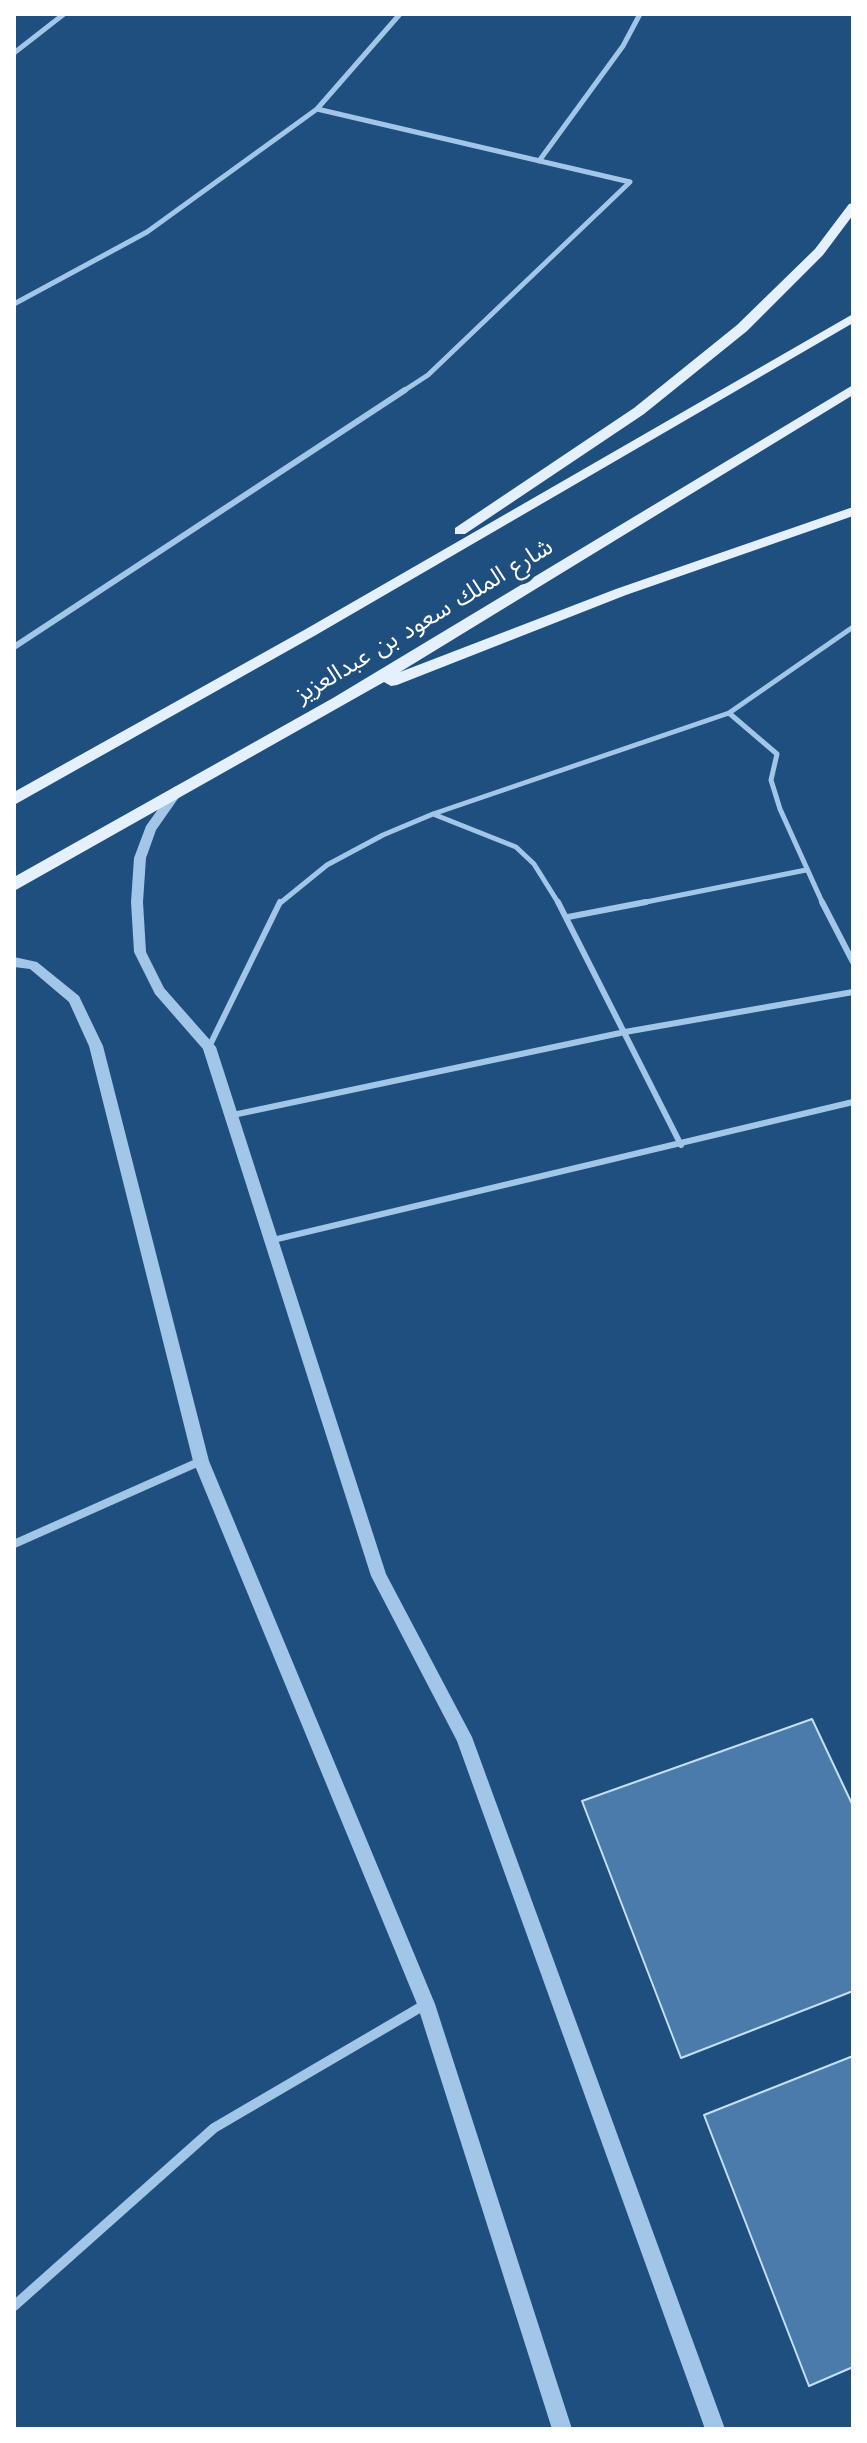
<!DOCTYPE html>
<html>
<head>
<meta charset="utf-8">
<style>
  body { margin:0 }
  #map { position:relative; width:867px; height:2443px; overflow:hidden; background:#1e4f7e; font-family:"Work Sans",sans-serif }
  canvas { display:block }
  .frame { position:absolute; inset:0; border:16px solid #fff; pointer-events:none }
</style>
</head>
<body>
<div id="map">
<canvas width="867" height="2443"></canvas>
<div class="frame"></div>
</div>
<script>
const g = document.querySelector('canvas').getContext('2d');
g.lineJoin = 'round';
function fill(path, color) { g.fillStyle = color; g.fill(path, 'evenodd'); }
const toPath = rows => new Path2D(rows.map(r => 'M' + r).join(''));
function trace(path, color, width, dash) { g.strokeStyle = color; g.lineWidth = width; g.lineCap = dash ? 'butt' : 'round'; g.setLineDash(dash || []); g.stroke(path); }
function drawText(font, color, halo, rows, align = 'center') {
  g.font = font + ' "Work Sans","Noto Sans Arabic",sans-serif'; g.lineWidth = 8; g.setLineDash([]); g.textBaseline = 'middle'; g.strokeStyle = halo; g.fillStyle = color; for (const [text, x, y, turn = 0] of rows) {
    g.save(); g.translate(x, y); g.rotate((+turn || 0) * Math.PI / 180); g.textAlign = isNaN(turn) ? turn : align; if (halo) g.strokeText(text, 0, 0); g.fillText(text, 0, 0); g.restore();
  }
}
const building = toPath([
  [812,1719,853,1806,853,1991,681,2058,582,1801,812,1719],
  [853,2056,853,2367,809,2386,704,2115,853,2056]
]);
const serviceFar1 = toPath([
  [729,713,777,754,771,780,780,809,823,904],
  [433,814,516,847,534,864,559,904],
  [279,904,327,865,383,835,433,814,729,713,853,627],
  [636,904,806,870]
]);
const service = toPath([
  [558,902,681,1145],
  [822,902,853,962],
  [568,917,646,902],
  [209,1047,280,902],
  [233,1115,625,1032,853,992],
  [273,1240,853,1102]
]);
const minorFar3 = toPath([
  [14,53,64,14],
  [317,109,630,182],
  [539,161,623,46,640,14],
  [14,304,147,232,317,109,400,14],
  [402,392,428,375,630,182]
]);
const minorFar2 = toPath([
  [14,647,405,390]
]);
const minorFar1 = toPath([
  [14,1544,201,1461]
]);
const minor = toPath([
  [14,2306,214,2128,426,2004]
]);
const tertiary = toPath([
  [178,786,184,790,156,830,146,858,143,902,146,952,164,988,216,1047,386,1574,472,1737,725,2429,705,2429,457,1741,371,1576,203,1049,155,994,134,952,131,902,134,858,146,826,174,787,178,786],
  [14,957,37,962,79,996,103,1046,209,1461,435,2004,572,2429,552,2429,417,2004,193,1461,89,1046,69,1002,30,969,14,967,14,957]
]);
const primary = toPath([
  [853,203,853,215,823,255,747,331,644,414,465,534,455,534,455,528,634,408,737,325,815,249,849,204,853,203],
  [853,314,853,323,316,635,14,805,14,792,306,629,853,314],
  [853,385,853,395,400,672,616,589,853,507,853,516,626,595,397,685,391,686,384,682,14,891,14,877,333,698,853,385]
]);
const farStreetnames = [
  ["شارع الملك سعود بن عبدالعزيز",424,621,-31]
];
fill(building, '#4b7baa');
trace(building, '#c5dff6', 2);
trace(serviceFar1, '#a2c6e8', 5);
trace(service, '#a2c6e8', 6);
trace(minorFar3, '#a2c6e8', 5);
trace(minorFar2, '#a2c6e8', 6);
trace(minorFar1, '#a2c6e8', 8);
trace(minor, '#a2c6e8', 10);
fill(tertiary, '#a2c6e8');
fill(primary, '#e4f0fe');
drawText('24px', '#fff', '#1e4f7e', farStreetnames);
</script>
</body>
</html>
